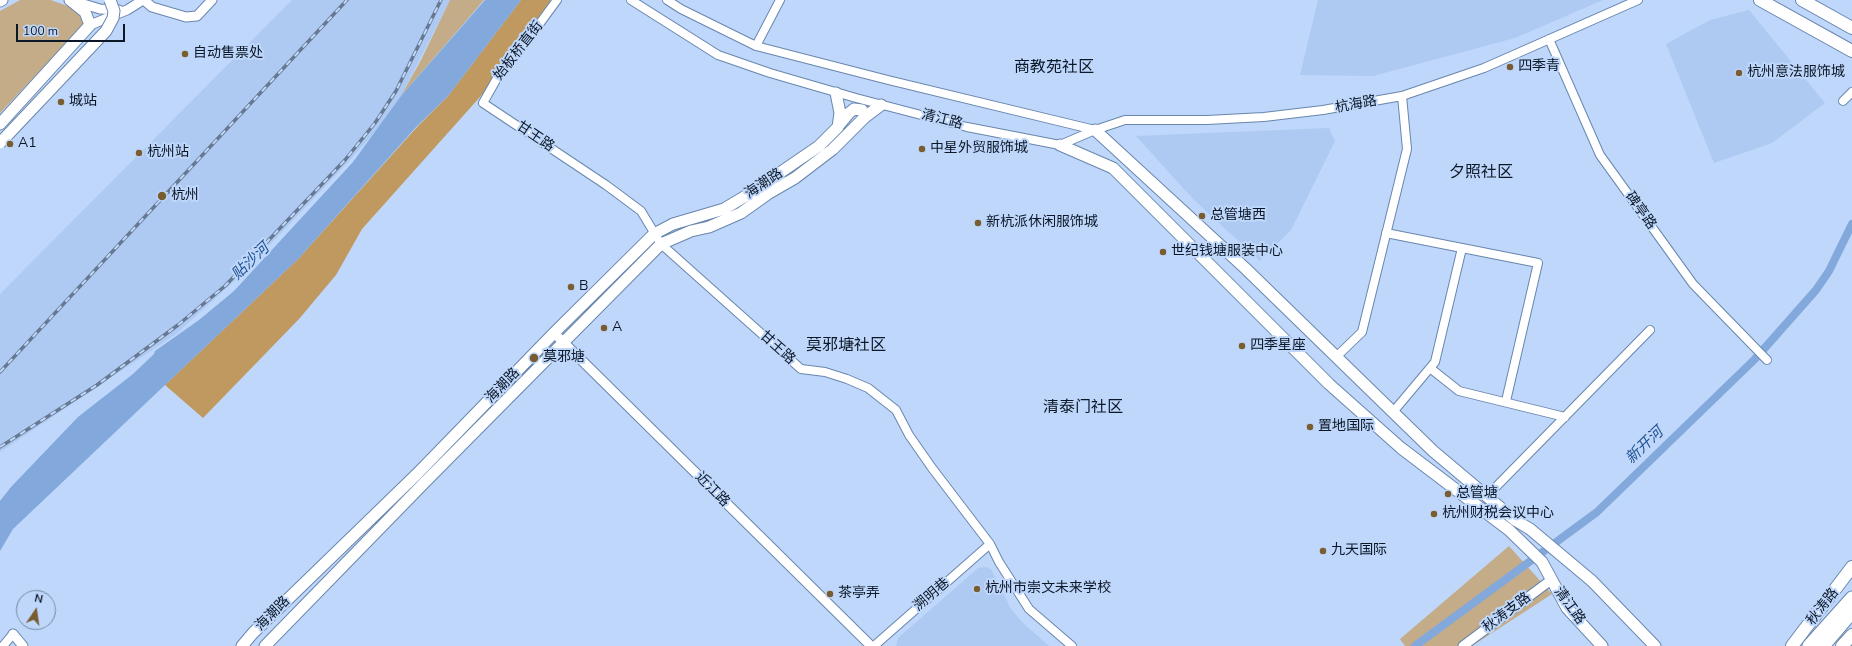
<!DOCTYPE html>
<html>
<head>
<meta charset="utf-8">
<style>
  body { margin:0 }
  #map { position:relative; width:1852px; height:646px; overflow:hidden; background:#bed7fa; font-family:"Nunito Sans",sans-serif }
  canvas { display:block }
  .north { position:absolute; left:16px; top:590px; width:40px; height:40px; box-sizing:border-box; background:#bed7fa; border:1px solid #778aa6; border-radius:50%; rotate:13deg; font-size:11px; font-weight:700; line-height:16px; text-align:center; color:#0c1727 }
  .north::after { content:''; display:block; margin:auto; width:14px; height:18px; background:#795c30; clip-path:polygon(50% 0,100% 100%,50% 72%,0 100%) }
  .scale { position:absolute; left:16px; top:24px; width:109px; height:18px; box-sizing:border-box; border:2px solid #0c1727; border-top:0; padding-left:5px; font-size:12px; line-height:14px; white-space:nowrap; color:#0c1727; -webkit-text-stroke:3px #bed7fa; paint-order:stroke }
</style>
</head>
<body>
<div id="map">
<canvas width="1852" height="646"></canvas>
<div class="north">N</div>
<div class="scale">100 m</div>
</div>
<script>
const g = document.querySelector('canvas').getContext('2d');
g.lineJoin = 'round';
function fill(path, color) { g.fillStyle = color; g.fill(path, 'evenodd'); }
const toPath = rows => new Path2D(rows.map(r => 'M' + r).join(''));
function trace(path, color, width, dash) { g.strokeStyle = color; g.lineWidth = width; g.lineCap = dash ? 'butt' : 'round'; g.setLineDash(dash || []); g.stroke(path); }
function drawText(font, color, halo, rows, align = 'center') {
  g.font = font + ' "Nunito Sans","Noto Sans SC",sans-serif'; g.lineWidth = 4; g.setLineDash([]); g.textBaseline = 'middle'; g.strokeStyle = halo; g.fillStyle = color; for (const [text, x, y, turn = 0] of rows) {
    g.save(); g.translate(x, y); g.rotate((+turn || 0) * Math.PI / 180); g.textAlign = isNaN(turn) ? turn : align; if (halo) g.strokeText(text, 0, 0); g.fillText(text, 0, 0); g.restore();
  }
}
const built = toPath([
  [292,0,450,0,401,96,383,123,351,159,242,274,176,334,0,452,0,294],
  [1318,0,1603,0,1515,38,1373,76,1300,75],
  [1749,10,1825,103,1772,143,1714,163,1666,44,1710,20],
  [1329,128,1335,141,1291,230,1260,261,1193,199,1136,136],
  [985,567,991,569,1011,609,1023,623,1049,646,896,646,898,638,978,568]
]);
const green = toPath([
  [20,0,51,0,78,10,83,14,84,24,0,113,0,11],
  [450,0,484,0,401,96,421,60],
  [1509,546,1552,594,1472,646,1405,646,1400,639]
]);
const forest = toPath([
  [521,0,551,0,488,88,362,229,336,275,299,319,203,418,165,385,298,259,418,126,448,96]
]);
const water = toPath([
  [485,0,521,0,448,96,417,126,298,259,13,529,0,551,0,501,11,487,78,417,133,374,154,354,155,351,199,320,234,291,353,162,401,96]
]);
const canal = toPath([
  [1415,646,1597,512,1755,359,1816,290,1829,271,1852,224]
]);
const minor = toPath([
  [557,0,521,49,500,73,483,103,606,185,641,211,661,244,801,369,825,372,847,379,868,388,896,410,909,435,932,468,990,544,999,562,1029,609,1072,646],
  [631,0,718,55,770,73,856,98,967,127,1060,145,1095,130,1125,120,1207,120,1264,117,1323,110,1402,96,1484,68,1638,0],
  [667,0,681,9,756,46,888,80,1095,130],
  [1549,39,1600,155,1693,284,1767,360],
  [756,46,780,0],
  [1843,101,1852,92],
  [1386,233,1538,263,1506,401],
  [1336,357,1362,332,1407,149,1402,96],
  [1430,368,1459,391,1565,417],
  [1393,412,1435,362,1462,248],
  [1487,496,1650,330],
  [3,646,13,634],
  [874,646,990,544]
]);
const tertiary = toPath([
  [144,0,152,7,186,17,197,16,212,0],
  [73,1,100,9,119,10],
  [90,25,127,10,143,0],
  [554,333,871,646],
  [13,634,23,646],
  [1463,646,1551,580]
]);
const secondary = toPath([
  [0,1,2,0],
  [0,124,90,25,85,12,70,0],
  [839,125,849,113,854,109,862,110,865,117],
  [1095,130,1246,269,1433,451,1515,520,1530,529,1592,581,1655,646],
  [1060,145,1113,168,1329,384,1401,448,1509,530,1542,562,1567,608,1602,646],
  [242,646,253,633,417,474,554,333,654,234,673,224,724,209,749,194,819,146,838,127,840,113,836,93],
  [265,646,425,482,661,244,691,231,709,227,741,213,769,193,795,178,833,149,865,117,881,105]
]);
const primary = toPath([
  [1760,0,1852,51],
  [1802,0,1852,28],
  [1792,646,1852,567],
  [1842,646,1852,635]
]);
const trunk = toPath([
  [1809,646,1852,598],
  [1823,646,1852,612]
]);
const rail = toPath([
  [0,372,347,0],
  [0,447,97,385,178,325,225,286,345,160,375,123,396,91,441,0]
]);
const secondaryBridge = toPath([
  [0,143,106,31,113,18,114,11,110,0]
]);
const markers = [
  [185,54,4,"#795c30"],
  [1510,67,4,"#795c30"],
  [1739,73,4,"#795c30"],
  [61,102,4,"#795c30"],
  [10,144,4,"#795c30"],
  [922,149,4,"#795c30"],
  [139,153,4,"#795c30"],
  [162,196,5,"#795c30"],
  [1202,216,4,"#795c30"],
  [978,223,4,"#795c30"],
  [1163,252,4,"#795c30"],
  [571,287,4,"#795c30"],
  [604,328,4,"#795c30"],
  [1242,346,4,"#795c30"],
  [534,358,5,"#795c30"],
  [1310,427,4,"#795c30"],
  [1448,494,4,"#795c30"],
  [1434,514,4,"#795c30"],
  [1323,551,4,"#795c30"],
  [977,589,4,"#795c30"],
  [830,594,4,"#795c30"]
];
const streetNames = [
  ["始板桥直街",519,51,-52],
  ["杭海路",1356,105,-10],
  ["清江路",942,120,14],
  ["甘王路",535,137,34],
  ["海潮路",764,184,-34],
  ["碑亭路",1640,211,54],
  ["甘王路",777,348,42],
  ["海潮路",503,386,-46],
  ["近江路",712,490,45],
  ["溯明巷",932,595,-41],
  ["清江路",1569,606,54],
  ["秋涛路",1823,607,-52],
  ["秋涛支路",1507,613,-37],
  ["海潮路",273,614,-45]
];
const poiNames = [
  ["自动售票处",193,54],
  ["四季青",1518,67],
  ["杭州意法服饰城",1747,73],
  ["城站",69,102],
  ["A1",18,144],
  ["中星外贸服饰城",930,149],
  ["杭州站",147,153],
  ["杭州",171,196],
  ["总管塘西",1210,216],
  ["新杭派休闲服饰城",986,223],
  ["世纪钱塘服装中心",1171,252],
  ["B",579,287],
  ["A",612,328],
  ["四季星座",1250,346],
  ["莫邪塘",543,358],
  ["置地国际",1318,427],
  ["总管塘",1456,494],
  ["杭州财税会议中心",1442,514],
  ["九天国际",1331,551],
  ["杭州市崇文未来学校",985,589],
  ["茶亭弄",838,594]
];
const waterNames = [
  ["贴沙河",251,262,-44],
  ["新开河",1645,446,-44]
];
const quarterNames = [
  ["商教苑社区",1054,68],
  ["夕照社区",1481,173],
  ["莫邪塘社区",846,346],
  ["清泰门社区",1083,408]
];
fill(built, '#aecaf2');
fill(green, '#c4ac89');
fill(forest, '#bf9960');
fill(water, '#82a8dc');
trace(canal, '#82a8dc', 8);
trace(minor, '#6986ae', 10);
trace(tertiary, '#6986ae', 11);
trace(secondary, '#6986ae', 13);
trace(primary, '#6986ae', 14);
trace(trunk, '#6986ae', 15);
trace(minor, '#fff', 8);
trace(tertiary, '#fff', 9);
trace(secondary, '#fff', 11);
trace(primary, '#fff', 12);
trace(trunk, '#fff', 13);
trace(rail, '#667892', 3.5);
trace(rail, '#bed7fa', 2, [6]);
trace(secondaryBridge, '#6986ae', 13, []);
trace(secondaryBridge, '#fff', 11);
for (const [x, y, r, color] of markers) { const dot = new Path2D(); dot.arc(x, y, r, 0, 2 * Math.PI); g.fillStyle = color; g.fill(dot); trace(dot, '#bed7fa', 1.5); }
drawText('14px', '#0c1727', '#bed7fa', streetNames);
drawText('14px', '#0c1727', '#bed7fa', poiNames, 'left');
drawText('italic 15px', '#215291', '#bed7fa', waterNames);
drawText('16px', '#0c1727', '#bed7fa', quarterNames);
</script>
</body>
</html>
